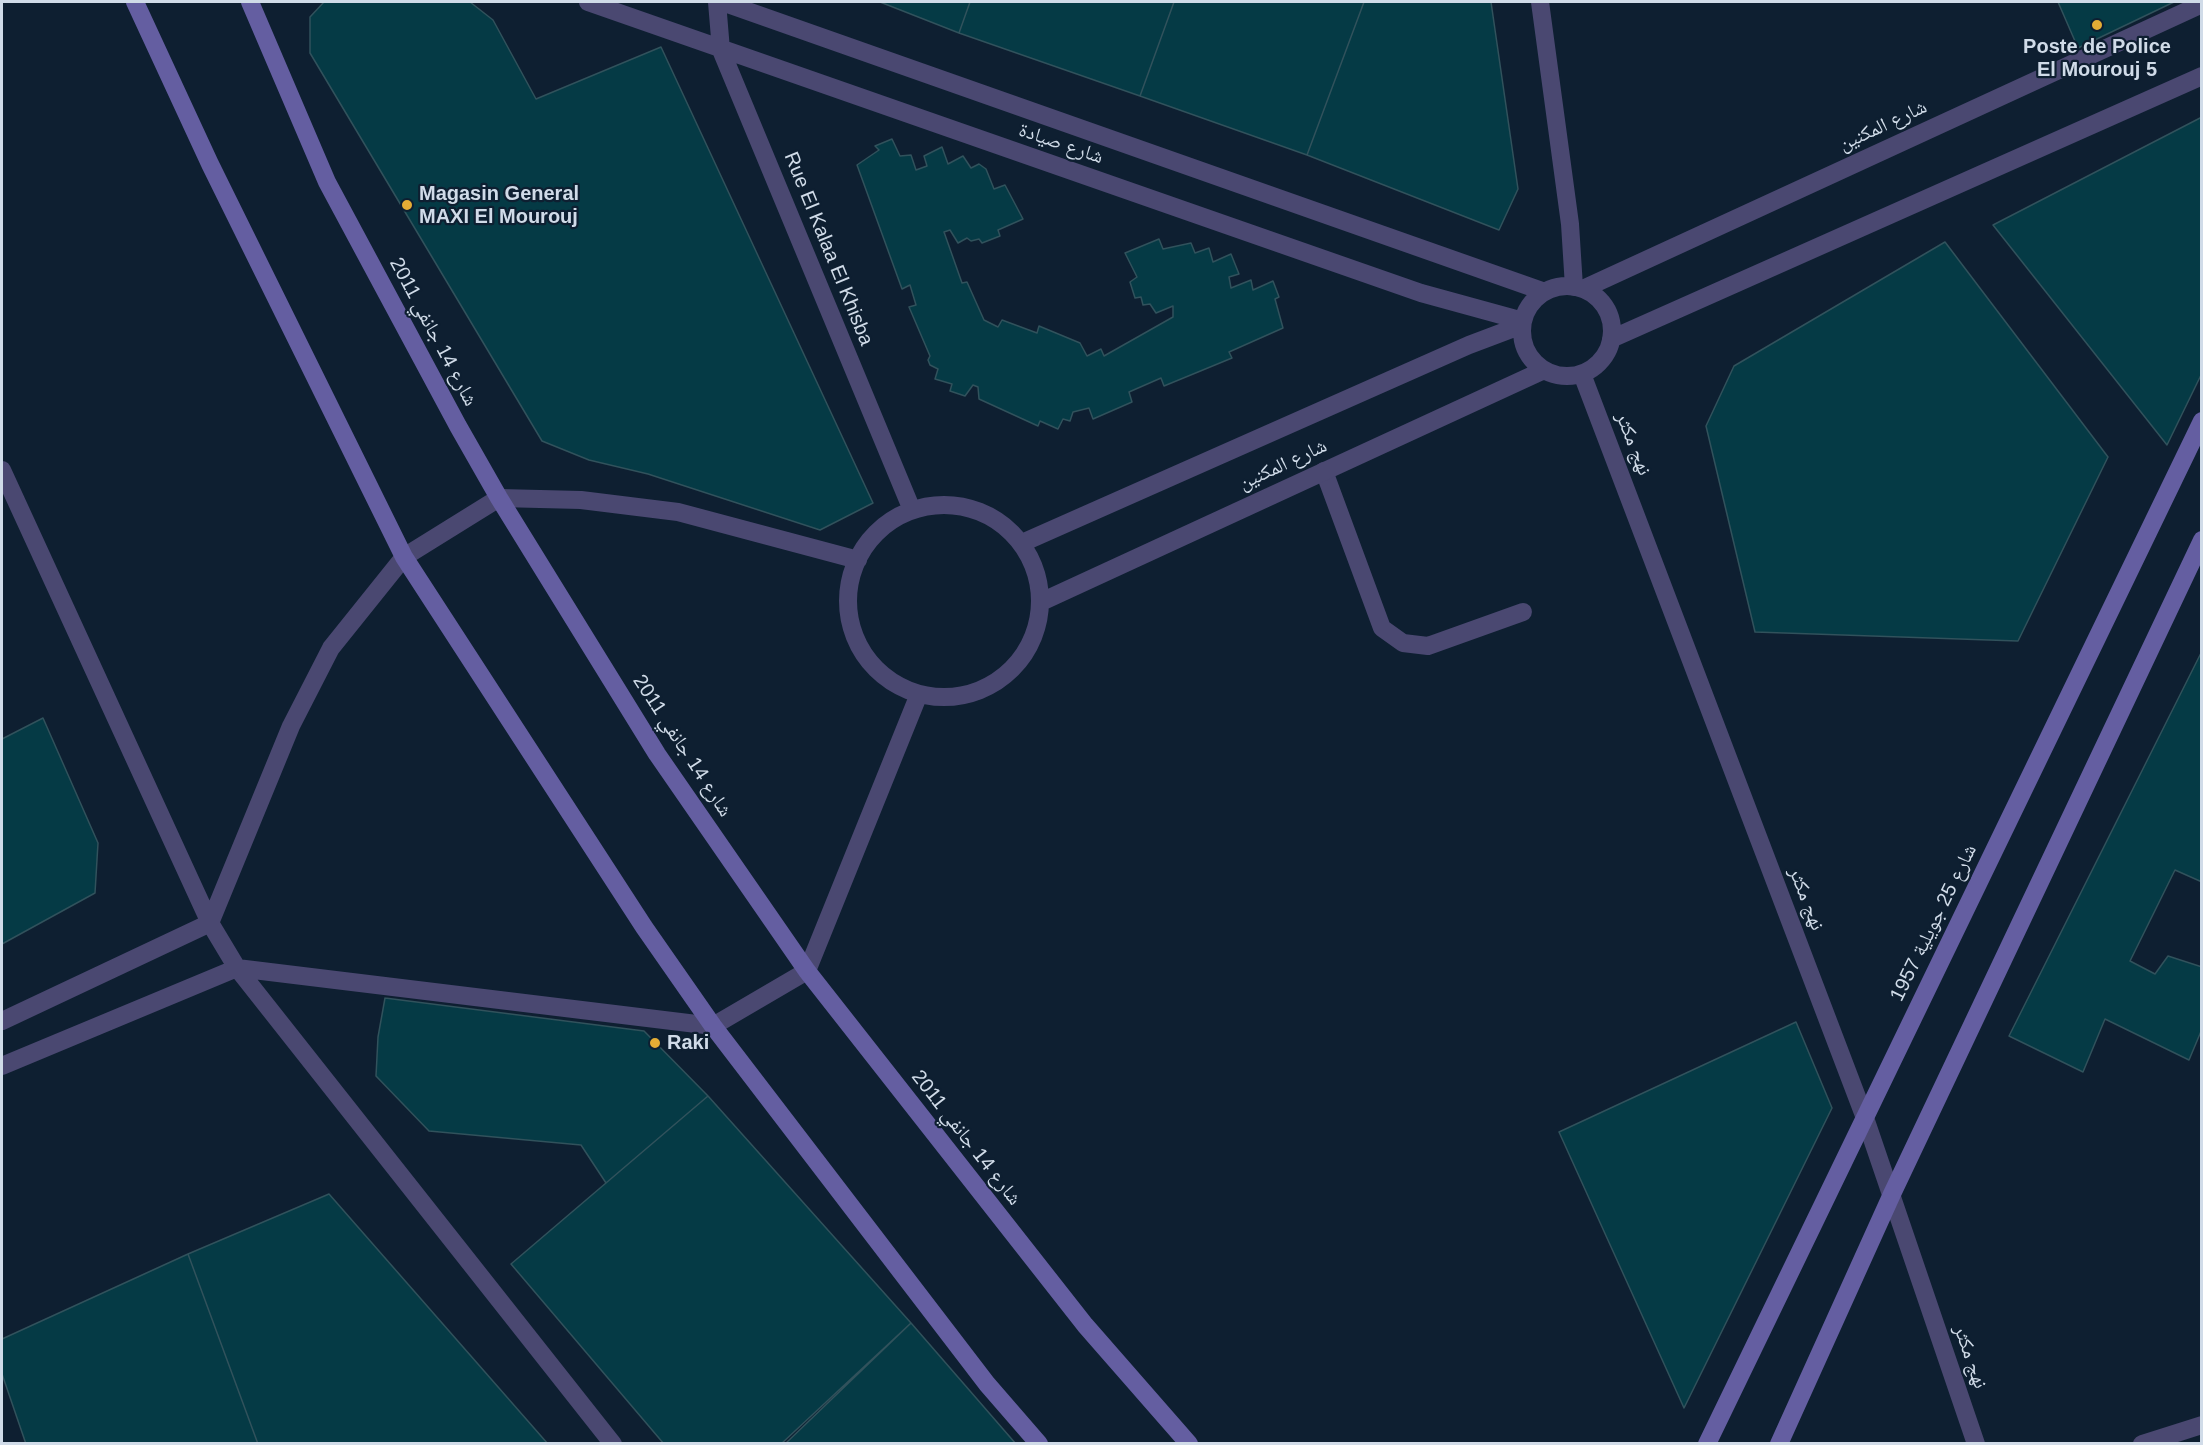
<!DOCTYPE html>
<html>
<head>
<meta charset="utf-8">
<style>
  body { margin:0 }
  #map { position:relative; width:2203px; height:1445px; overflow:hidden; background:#0e1f31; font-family:Helvetica,sans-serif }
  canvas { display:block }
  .frame { position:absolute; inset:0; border:3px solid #d0dbe8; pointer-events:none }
</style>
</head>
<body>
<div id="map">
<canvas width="2203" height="1445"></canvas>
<div class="frame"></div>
</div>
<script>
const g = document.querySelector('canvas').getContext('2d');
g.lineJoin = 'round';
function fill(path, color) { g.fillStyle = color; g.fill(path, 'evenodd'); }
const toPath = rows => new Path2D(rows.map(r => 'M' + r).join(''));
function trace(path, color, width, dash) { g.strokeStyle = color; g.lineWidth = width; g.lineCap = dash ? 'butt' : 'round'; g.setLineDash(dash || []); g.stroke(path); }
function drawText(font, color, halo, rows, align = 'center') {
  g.font = font + ' Helvetica,"Noto Naskh Arabic",sans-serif'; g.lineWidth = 4.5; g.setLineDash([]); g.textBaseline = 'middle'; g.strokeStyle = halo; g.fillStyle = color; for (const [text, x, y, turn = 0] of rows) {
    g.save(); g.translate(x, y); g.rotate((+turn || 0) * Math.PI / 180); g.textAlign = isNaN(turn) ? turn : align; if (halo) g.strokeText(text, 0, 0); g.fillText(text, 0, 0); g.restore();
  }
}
const building = toPath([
  [324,2,470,2,493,20,536,99,661,47,873,503,820,530,648,474,589,460,542,441,310,53,310,17,324,2],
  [880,2,970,2,959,33,880,2],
  [970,2,1174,2,1140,96,959,33,970,2],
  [1174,2,1364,2,1307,155,1140,96,1174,2],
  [1364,2,1491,2,1518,189,1499,230,1307,155,1364,2],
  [2058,2,2174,2,2078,48,2058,2],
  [2202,117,2202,373,2167,445,1993,225,2202,117],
  [892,139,900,156,911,155,916,170,927,166,924,156,942,147,948,164,963,156,971,168,979,164,986,169,994,189,1005,185,1023,219,998,230,1000,236,982,243,979,239,971,241,967,238,958,243,950,230,944,232,962,283,967,282,984,320,998,327,1002,320,1037,333,1039,326,1080,343,1087,356,1101,349,1104,356,1173,317,1173,306,1156,313,1150,304,1143,305,1141,297,1135,298,1130,282,1137,277,1125,253,1159,239,1163,249,1191,243,1195,253,1209,248,1213,262,1231,254,1239,274,1229,277,1231,288,1251,280,1253,290,1273,281,1279,297,1275,299,1283,328,1229,352,1232,358,1164,386,1161,378,1129,392,1132,402,1093,419,1089,408,1073,412,1070,421,1063,419,1058,429,1040,421,1038,426,979,399,978,387,973,385,965,396,950,391,952,384,935,379,938,369,930,365,928,360,930,356,909,307,916,305,910,285,902,289,857,165,879,150,875,146,892,139],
  [1945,242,2108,457,2018,641,1755,632,1706,426,1734,366,1945,242],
  [2202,651,2202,882,2175,870,2130,961,2155,974,2168,956,2202,967,2202,1029,2189,1060,2105,1019,2083,1072,2009,1036,2202,651],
  [43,718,98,843,95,893,2,944,2,739,43,718],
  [385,998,644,1031,708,1096,606,1183,581,1145,429,1131,376,1076,378,1037,385,998],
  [1796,1022,1832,1108,1684,1408,1559,1132,1796,1022],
  [708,1096,911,1323,781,1444,664,1444,511,1264,708,1096],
  [329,1194,548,1444,258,1444,188,1254,329,1194],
  [188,1254,258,1444,26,1444,2,1374,2,1339,188,1254],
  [911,1323,1016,1444,785,1444,911,1323]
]);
const lane = toPath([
  [1324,471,1382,628,1403,643,1428,646,1523,612]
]);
const street = toPath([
  [588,2,1421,293,1523,321],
  [717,2,721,50,912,510],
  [722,2,1545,292],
  [1540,2,1570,224,1574,287],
  '1522 331a45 45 0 1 1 90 0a45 45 0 1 1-90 0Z',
  [1583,289,2202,4],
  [1611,339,2202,76],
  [1582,374,1865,1118,1976,1444],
  [2,470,210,923,237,968,613,1444],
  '848 601a96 96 0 1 1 192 0a96 96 0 1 1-192 0Z',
  [1022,543,1469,345,1522,325],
  [1041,602,1544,370],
  [2,1021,210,923,291,726,331,648,404,557,499,498,581,500,678,512,858,560],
  [2,1066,237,968,713,1026,807,971,919,694],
  [2142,1444,2202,1425]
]);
const secondary = toPath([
  [135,2,210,164,404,557,644,927,713,1026,987,1384,1039,1444],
  [250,2,327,182,458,426,499,498,657,754,807,971,1085,1325,1189,1444],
  [1707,1444,2202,421],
  [1779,1444,1892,1194,2202,540]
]);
const markers = [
  [2097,25,6,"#e5ad35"],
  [407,205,6,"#e5ad35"],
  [655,1043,6,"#e5ad35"]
];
const poiNames = [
  ["Poste de Police",2097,47,"center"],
  ["El Mourouj 5",2097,70,"center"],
  ["Magasin General",419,194],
  ["MAXI El Mourouj",419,217],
  ["Raki",667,1043]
];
const streetNames = [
  ["شارع المكنين",1883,126,-25],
  ["شارع صيادة",1061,144,19],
  ["Rue El Kalaa El Khisba",828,249,68],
  ["شارع 14 جانفي 2011",433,332,62],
  ["نهج مكثر",1633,444,69],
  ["شارع المكنين",1283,465,-25],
  ["شارع 14 جانفي 2011",682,746,57],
  ["نهج مكثر",1806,899,69],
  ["شارع 25 جويلية 1957",1934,923,-64],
  ["شارع 14 جانفي 2011",966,1138,52],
  ["نهج مكثر",1970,1357,71]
];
fill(building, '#053a45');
trace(building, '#31525c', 1.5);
trace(lane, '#4a4871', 18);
trace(street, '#4a4871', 18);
trace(secondary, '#645ea1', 18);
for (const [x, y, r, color] of markers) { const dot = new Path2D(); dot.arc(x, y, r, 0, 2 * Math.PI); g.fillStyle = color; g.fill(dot); trace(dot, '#0e1f31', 2); }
drawText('bold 20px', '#d0dbe8', '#0e1f31', poiNames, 'left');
drawText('20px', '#d0dbe8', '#0e1f31', streetNames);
</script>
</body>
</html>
